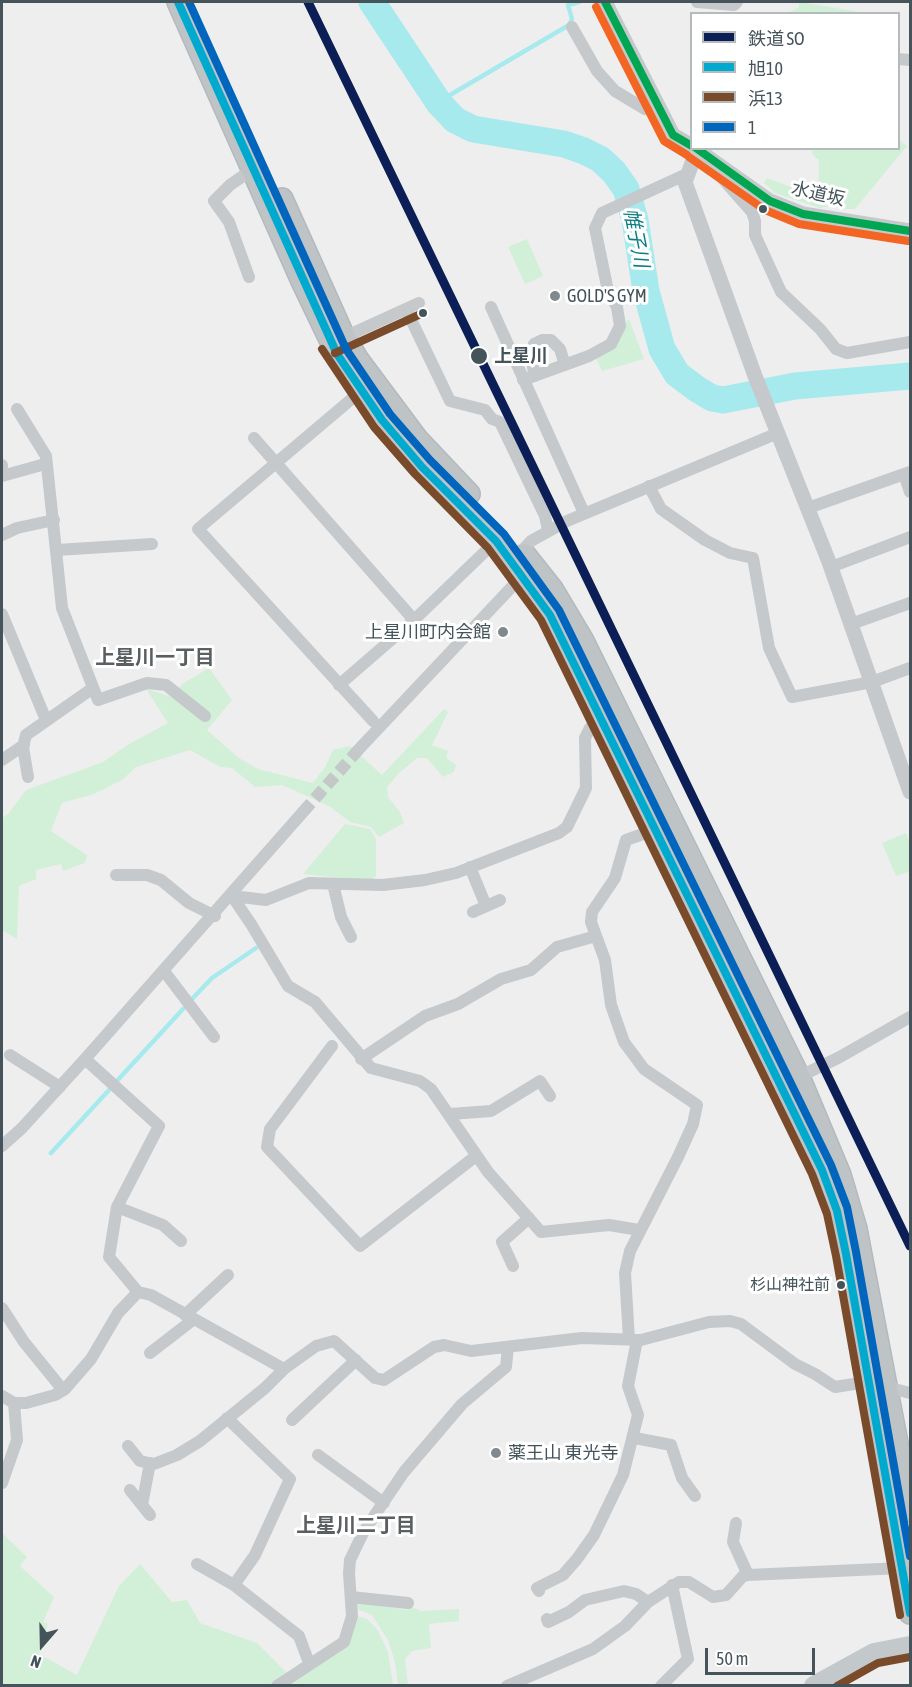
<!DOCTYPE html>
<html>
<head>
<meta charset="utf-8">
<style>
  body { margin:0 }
  #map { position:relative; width:912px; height:1687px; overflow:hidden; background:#efeeee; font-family:"Asap Condensed","Noto Sans JP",sans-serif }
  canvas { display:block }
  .frame { position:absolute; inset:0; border:3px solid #45545b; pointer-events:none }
  .legend { position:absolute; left:690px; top:12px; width:210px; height:138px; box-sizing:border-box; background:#fff; border:2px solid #b5bbbd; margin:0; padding:8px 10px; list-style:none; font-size:18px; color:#45545b }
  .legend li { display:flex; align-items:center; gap:12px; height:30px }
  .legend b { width:30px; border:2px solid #b5bbbd }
  .north { position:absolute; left:12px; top:1615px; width:60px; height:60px; -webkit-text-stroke:4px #fff; paint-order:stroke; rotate:200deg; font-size:16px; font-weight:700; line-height:24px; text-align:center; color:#45545b }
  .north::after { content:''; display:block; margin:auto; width:21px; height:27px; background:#45545b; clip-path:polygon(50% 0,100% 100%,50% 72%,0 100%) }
  .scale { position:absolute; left:705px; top:1648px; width:110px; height:27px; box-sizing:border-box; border:3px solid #45545b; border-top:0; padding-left:8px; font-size:18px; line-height:21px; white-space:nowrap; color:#45545b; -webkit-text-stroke:4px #fff; paint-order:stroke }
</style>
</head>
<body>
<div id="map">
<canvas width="912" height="1687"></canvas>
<div class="frame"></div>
<ul class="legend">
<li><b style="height:8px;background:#0c1e56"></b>鉄道 SO</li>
<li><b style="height:8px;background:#00a9ce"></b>旭10</li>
<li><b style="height:8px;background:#7a4b2a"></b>浜13</li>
<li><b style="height:8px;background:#0065bd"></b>1</li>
</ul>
<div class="north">N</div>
<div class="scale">50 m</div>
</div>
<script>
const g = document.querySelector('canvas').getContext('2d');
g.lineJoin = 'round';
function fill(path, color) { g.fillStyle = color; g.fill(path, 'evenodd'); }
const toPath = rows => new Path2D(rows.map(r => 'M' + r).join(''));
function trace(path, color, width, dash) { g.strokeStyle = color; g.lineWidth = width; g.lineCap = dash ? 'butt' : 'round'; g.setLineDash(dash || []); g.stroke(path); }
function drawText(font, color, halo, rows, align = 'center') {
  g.font = font + ' "Asap Condensed","Noto Sans JP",sans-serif'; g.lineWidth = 6; g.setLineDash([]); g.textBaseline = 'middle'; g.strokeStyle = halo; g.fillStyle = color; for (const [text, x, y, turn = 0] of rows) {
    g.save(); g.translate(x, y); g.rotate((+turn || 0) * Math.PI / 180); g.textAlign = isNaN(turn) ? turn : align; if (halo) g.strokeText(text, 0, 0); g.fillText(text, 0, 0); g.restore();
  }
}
const green = toPath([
  [799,2,866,13,788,13,799,7],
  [899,140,907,146,855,209,845,209,843,203,820,208,775,193,764,183,767,178,791,187,818,190,819,160,813,155,811,149,898,148],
  [527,239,543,276,525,284,508,247],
  [629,319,644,359,602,371,596,358],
  [209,668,232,700,207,730,239,758,258,769,313,783,325,767,333,750,350,746,382,775,444,709,448,712,432,745,448,751,446,758,456,765,454,772,443,777,427,758,417,758,399,773,387,787,388,797,400,812,404,823,379,837,371,827,350,822,329,806,282,785,255,787,232,768,220,767,190,750,136,767,122,780,94,794,62,803,51,831,87,855,85,863,63,871,61,864,36,870,36,879,19,886,17,939,2,930,2,818,8,814,26,790,103,762,129,744,168,723,146,689,173,697,182,684],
  [345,824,370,829,376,839,376,876,371,881,303,874],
  [906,833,910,844,910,871,896,876,882,843],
  [2,1533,27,1557,20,1566,54,1597,43,1622,48,1624,39,1654,77,1675,119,1586,140,1564,172,1602,187,1600,200,1623,257,1643,289,1675,272,1686,2,1685],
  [354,1601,407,1610,410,1606,421,1611,459,1609,459,1621,429,1624,431,1648,412,1651,405,1659,408,1685,398,1685,395,1662,388,1640,372,1615,355,1608],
  [356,1616,367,1619,377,1629,388,1652,393,1685,286,1686,344,1648]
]);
const stream = toPath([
  [438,102,569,25,572,19,568,5,579,2],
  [192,999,212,978,256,948],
  [115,1083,183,1009],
  [51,1153,110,1089]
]);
const river = toPath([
  [372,2,439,103,455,120,473,129,564,144,584,151,600,159,614,172,626,189,635,220,646,291,662,349,677,374,697,389,712,398,723,400,795,386,910,376]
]);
const minorTunnel = toPath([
  [303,812,360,748]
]);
const minor = toPath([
  [697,2,734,5,737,2],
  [572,27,597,71,615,91,645,109,657,104],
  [898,59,910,60],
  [707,161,752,212,755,221,755,235,781,292,820,329,836,349,847,353,910,342],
  [249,277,229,222,214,201,230,185,253,169],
  [491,307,584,513],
  [406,309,450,401,485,410,492,419,500,422,545,516,548,530],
  [340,339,419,303],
  [535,376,530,354,534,344,542,340,551,340,560,349,565,365],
  [523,380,589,356,611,344,620,326,617,307,608,291,595,228,602,213,689,173],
  [361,391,198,529,373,721],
  [17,409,46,456,62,608,98,700,147,683,166,685,205,716],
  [254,438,414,620],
  [2,465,2,466],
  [904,474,910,492],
  [2,476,45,464],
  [649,486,661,509,705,540,730,553,753,558,769,648,792,697,872,682,910,668],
  [808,508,910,472],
  [2,535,17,528,54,520],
  [57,550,152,544],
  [517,556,531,541,567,521,778,433],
  [831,567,910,537],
  [2,614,46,720],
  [851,624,910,603],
  [339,685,414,620,496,541],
  [360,748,523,575],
  [2,760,24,745],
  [28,777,23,747,26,735,93,688],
  [470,867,486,906],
  [116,875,147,875,161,880,189,903,215,916],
  [333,884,341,917,351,937],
  [232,896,251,924,288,986,315,1002,371,1068,420,1081,431,1089,488,1172,541,1232,609,1225,639,1230],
  [232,896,266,900,309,883,383,885,425,880,456,873,559,833,567,827,586,788,585,738,590,728,606,719],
  [473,912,500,900],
  [164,971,214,1037],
  [332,1046,270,1129,267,1147,360,1246,476,1156],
  [10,1055,60,1087],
  [85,1059,159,1126,117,1207,109,1257,138,1292,151,1295,284,1369,316,1346,334,1341,375,1378,384,1380,434,1347,444,1345,471,1351,582,1338,641,1340,709,1322,730,1321,741,1324,795,1364,815,1374,835,1387,867,1382,910,1393],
  [361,1059,425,1016,458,1004,501,979,531,970,557,947,596,936],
  [794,1079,838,1058,910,1017],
  [450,1114,491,1111,540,1081,550,1096],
  [2,1146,22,1128,85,1059,303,812],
  [117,1207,163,1225,181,1241],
  [513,1266,502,1242,529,1218],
  [2,1308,24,1342,63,1390],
  [185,1315,228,1275],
  [629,1339,625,1273,630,1251,678,1157,693,1124,697,1105,644,1069,624,1042,611,1005,605,960,591,922,592,912,615,878,626,840,657,829],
  [150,1353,194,1319],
  [2,1396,14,1403,26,1403,55,1395,65,1389,91,1359,118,1313,138,1292],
  [292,1420,356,1360],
  [635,1438,671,1445,682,1478,695,1496],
  [128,1446,140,1461,154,1464,177,1455,200,1441,265,1388,284,1369],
  [318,1455,384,1503],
  [2,1483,17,1440,14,1403],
  [130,1490,150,1515],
  [142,1505,150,1463],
  [736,1523,733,1542,748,1575],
  [197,1564,234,1585,255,1555,290,1479,227,1418],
  [234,1585,299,1636,309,1663],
  [539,1591,537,1588,563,1575,577,1559,594,1535,623,1475,638,1415,628,1386,637,1340],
  [351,1597,408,1603],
  [547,1619,548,1622,569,1612,585,1600,624,1591,636,1594,648,1602],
  [277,1686,344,1642,352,1616,349,1573,350,1560,364,1531,404,1472,462,1404,506,1367,508,1347],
  [507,1686,593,1649,625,1626,648,1602,679,1582,689,1582,713,1597,726,1595,743,1576,748,1575,902,1568],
  [661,1686,688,1659,672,1585]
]);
const tertiary = toPath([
  [605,2,673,135,692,146],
  [695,148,770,201,803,214,910,231],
  [697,150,685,182,755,376,829,562,910,792]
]);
const primary = toPath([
  [814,1686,874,1653,910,1646]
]);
const trunk = toPath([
  [178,2,301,279,337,354,382,420,422,467,496,541,550,615,657,829,822,1170,837,1211,846,1254,910,1613],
  [282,199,344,337,358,360,417,439,469,494],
  [525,555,552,589,583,641,799,1077,840,1175,856,1229,910,1511]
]);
const bus1 = toPath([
  [178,2,337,354,382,420,422,467,496,541,550,615,822,1170,837,1211,846,1254,910,1613]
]);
const bus2 = toPath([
  [322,349,374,427,415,474,488,548,541,620,812,1174,827,1214,836,1256,900,1615],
  [335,353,423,313],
  [837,1686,878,1663,910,1657]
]);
const bus3 = toPath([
  [189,2,346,349,390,414,430,460,504,534,559,610,831,1165,847,1207,856,1252,910,1556]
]);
const bus4 = toPath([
  [605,2,673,135,692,146],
  [696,148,770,201,803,214,910,231]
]);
const bus5 = toPath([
  [596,7,664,141,687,155],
  [689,157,765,210,799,224,908,241]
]);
const rail1 = toPath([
  [308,2,910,1246]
]);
const markers = [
  [763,209,5,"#45545b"],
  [555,296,6,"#808a8e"],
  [423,313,5,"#45545b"],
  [479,356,9,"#45545b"],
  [503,632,6,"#808a8e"],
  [841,1285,5,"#45545b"],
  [496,1453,6,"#808a8e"]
];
const busNames = [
  ["杉山神社前",830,1285]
];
const streetNames = [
  ["水道坂",818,194,13]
];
const poiNames = [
  ["GOLD'S GYM",567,296],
  ["上星川町内会館",491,632,"right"],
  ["薬王山 東光寺",508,1453]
];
const stopNames = [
  ["上星川",494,356]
];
const waterNames = [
  ["帷子川",636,238,79]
];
const neighbourhoodNames = [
  ["上星川一丁目",155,658],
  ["上星川二丁目",356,1526]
];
fill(green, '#d2efd8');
trace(stream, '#a6eaed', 4.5);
trace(river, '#a6eaed', 27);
trace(minorTunnel, '#c4c8c9', 12, [12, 6]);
trace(trunk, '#b3babe', 24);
trace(minor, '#c5c9cb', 12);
trace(tertiary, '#c5c9cb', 15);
trace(primary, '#c3c8ca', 20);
trace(trunk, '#bec3c6', 21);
trace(bus1, '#00a9ce', 8);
trace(bus2, '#7a4b2a', 8);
trace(bus3, '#0065bd', 8);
trace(bus4, '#00a651', 8);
trace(bus5, '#f26522', 8);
trace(rail1, '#0c1e56', 9);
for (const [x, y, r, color] of markers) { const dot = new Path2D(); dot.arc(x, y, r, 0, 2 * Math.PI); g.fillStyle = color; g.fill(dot); trace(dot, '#fff', 2); }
drawText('16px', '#45545b', '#fff', busNames, 'right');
drawText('18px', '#45545b', '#fff', streetNames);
drawText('18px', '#45545b', '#fff', poiNames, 'left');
drawText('bold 18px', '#45545b', '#fff', stopNames, 'left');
drawText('italic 20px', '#0b7d83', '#fff', waterNames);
drawText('bold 20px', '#5a5f62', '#fff', neighbourhoodNames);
</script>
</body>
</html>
